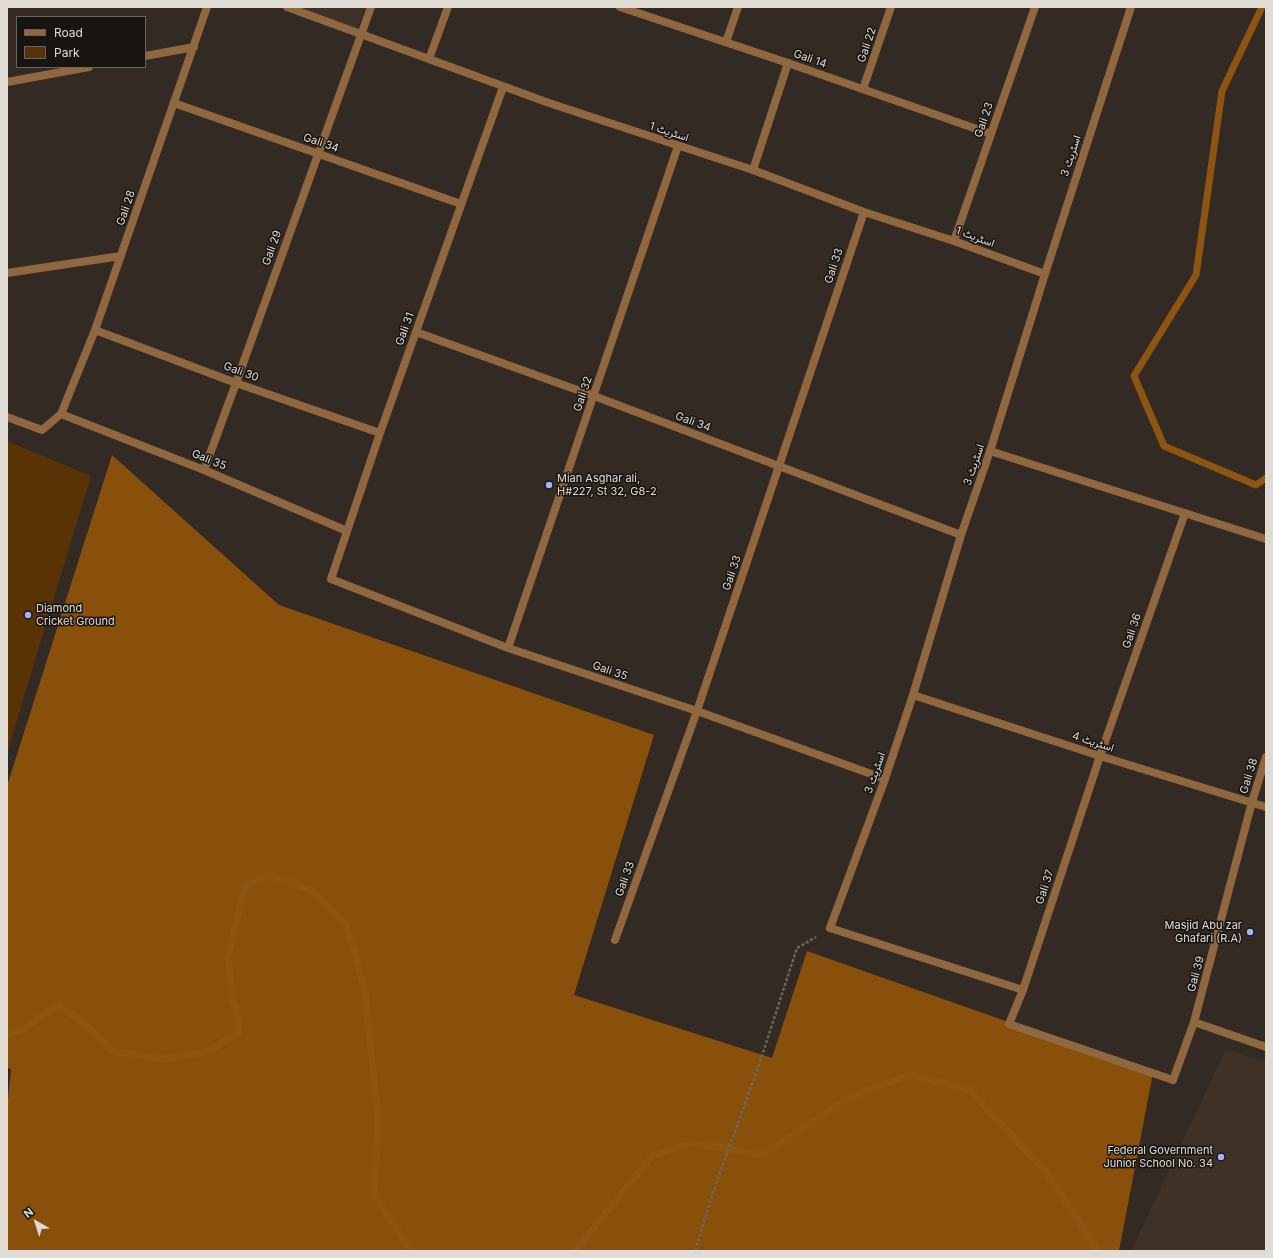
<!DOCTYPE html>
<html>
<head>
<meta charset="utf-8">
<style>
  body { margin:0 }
  #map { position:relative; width:1273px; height:1258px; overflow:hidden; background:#332a23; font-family:Inter,sans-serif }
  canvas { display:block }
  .frame { position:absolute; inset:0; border:8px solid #e1dbd6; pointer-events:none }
  .legend { position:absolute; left:16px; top:16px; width:130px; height:52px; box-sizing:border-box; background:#181410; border:1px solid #68645f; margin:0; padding:5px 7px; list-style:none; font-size:12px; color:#e1dbd6 }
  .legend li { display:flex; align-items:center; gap:8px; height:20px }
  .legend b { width:20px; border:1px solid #68645f }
  .north { position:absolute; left:16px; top:1202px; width:40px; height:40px; -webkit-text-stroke:3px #181410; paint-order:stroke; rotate:321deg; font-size:11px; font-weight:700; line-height:16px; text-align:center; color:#e1dbd6 }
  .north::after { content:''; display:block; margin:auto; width:14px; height:18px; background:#e1dbd6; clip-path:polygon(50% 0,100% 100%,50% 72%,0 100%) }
</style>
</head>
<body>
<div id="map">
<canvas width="1273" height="1258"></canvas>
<div class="frame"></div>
<ul class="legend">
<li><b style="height:5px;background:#8f6740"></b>Road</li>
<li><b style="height:11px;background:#593305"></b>Park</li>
</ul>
<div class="north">N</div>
</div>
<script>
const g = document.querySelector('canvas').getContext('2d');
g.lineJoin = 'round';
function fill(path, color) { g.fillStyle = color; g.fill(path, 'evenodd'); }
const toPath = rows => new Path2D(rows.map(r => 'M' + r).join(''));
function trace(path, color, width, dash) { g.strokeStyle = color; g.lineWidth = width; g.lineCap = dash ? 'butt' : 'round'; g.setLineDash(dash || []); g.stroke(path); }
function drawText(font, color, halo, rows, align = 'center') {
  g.font = font + ' Inter,Vazirmatn,sans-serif'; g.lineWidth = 3; g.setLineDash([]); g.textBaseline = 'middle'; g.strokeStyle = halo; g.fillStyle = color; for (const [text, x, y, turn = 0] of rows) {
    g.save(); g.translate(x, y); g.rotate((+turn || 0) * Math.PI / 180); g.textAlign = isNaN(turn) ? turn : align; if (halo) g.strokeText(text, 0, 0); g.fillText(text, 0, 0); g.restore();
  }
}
const built = toPath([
  [298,7,365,7,357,30],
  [1226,1049,1266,1062,1266,1251,1131,1251]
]);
const green = toPath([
  [7,441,91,476,7,753]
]);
const forest = toPath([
  [112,455,279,605,654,735,574,995,772,1058,807,951,1153,1073,1119,1251,7,1251,7,1109,11,1069,7,1068,7,786]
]);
const stream = toPath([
  [1262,7,1222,91,1196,275,1134,376,1164,446,1256,485,1266,478],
  [7,1034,20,1031,59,1004,89,1028,113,1051,161,1059,207,1052,238,1033,239,1018,233,1001,228,957,245,885,270,875,311,890,347,926,365,991,378,1119,374,1194,412,1251],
  [575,1251,652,1156,693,1143,763,1155,852,1096,910,1075,970,1090,1045,1171,1096,1248,1095,1251]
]);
const path = toPath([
  [695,1251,713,1192,757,1071,797,948,816,937]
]);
const service = toPath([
  [753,170,788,63],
  [990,451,1266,539],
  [830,928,1023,990],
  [1194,1022,1266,1047],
  [1009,1024,1173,1080]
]);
const minor = toPath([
  [287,7,549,103,753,170,864,212,954,241,1045,274],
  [620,7,788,63,991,134],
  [726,42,738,7],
  [145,56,194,47],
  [429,59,448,7],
  [7,82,89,67],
  [503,87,380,433,331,579,508,648,697,711,885,779],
  [863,89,891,7],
  [174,103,461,204],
  [954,241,1035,7],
  [7,273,121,256],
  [95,330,236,383,380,433],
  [416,332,594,396,961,535],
  [61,414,204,470,347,531],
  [7,417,42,430,61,414,95,330,207,7],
  [204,470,236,383,371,7],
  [508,648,678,146],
  [913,695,1100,756,1266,807],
  [830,928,885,779,913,695,961,535,990,451,1045,274,1131,7],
  [615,940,697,711,864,212],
  [1009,1024,1023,990,1100,756,1185,513],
  [1173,1080,1194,1022,1252,802,1266,757]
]);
const markers = [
  [549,485,4,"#a2b2fd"],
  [28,615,4,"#a2b2fd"],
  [1250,932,4,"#a2b2fd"],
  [1221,1157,4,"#a2b2fd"]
];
const streetNames = [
  ["Gali 22",867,45,-71],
  ["Gali 14",810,59,19],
  ["Gali 23",984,120,-71],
  ["اسٹریٹ 1",669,132,18],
  ["Gali 34",321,143,19],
  ["اسٹریٹ 3",1071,156,-72],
  ["Gali 28",126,208,-71],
  ["اسٹریٹ 1",975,237,20],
  ["Gali 29",272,248,-70],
  ["Gali 33",834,266,-72],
  ["Gali 31",405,329,-70],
  ["Gali 30",241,372,20],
  ["Gali 32",583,394,-71],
  ["Gali 34",693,422,20],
  ["Gali 35",209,460,22],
  ["اسٹریٹ 3",974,465,-71],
  ["Gali 33",732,573,-71],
  ["Gali 36",1132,631,-71],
  ["Gali 35",610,671,19],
  ["اسٹریٹ 4",1093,742,18],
  ["اسٹریٹ 3",875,773,-71],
  ["Gali 38",1249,776,-73],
  ["Gali 33",625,879,-70],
  ["Gali 37",1045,887,-72],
  ["Gali 39",1196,974,-75]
];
const poiNames = [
  ["Mian Asghar ali,",557,479],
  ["H#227, St 32, G8-2",557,492],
  ["Diamond",36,609],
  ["Cricket Ground",36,622],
  ["Masjid Abu zar",1242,926,"right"],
  ["Ghafari (R.A)",1242,939,"right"],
  ["Federal Government",1213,1151,"right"],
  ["Junior School No. 34",1213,1164,"right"]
];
fill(built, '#3f3125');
fill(green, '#593305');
fill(forest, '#88500a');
trace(stream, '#8d5512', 7);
trace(path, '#6d655f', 2.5, [3, 2]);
trace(service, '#8f6740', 8);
trace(minor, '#8f6740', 8);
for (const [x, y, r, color] of markers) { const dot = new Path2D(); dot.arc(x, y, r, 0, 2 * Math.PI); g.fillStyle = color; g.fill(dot); trace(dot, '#181410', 1.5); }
drawText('11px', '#e1dbd6', '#181410', streetNames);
drawText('11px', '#e1dbd6', '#181410', poiNames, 'left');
</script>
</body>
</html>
